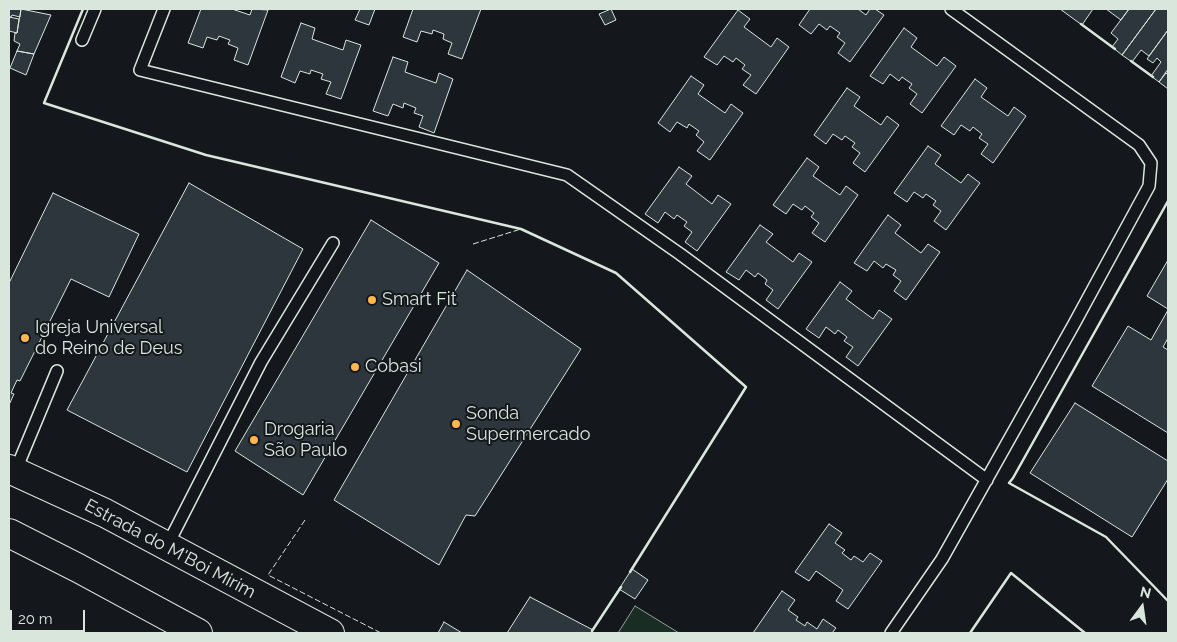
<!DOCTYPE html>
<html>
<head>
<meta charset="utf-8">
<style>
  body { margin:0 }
  #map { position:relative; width:1177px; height:642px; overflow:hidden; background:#14181c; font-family:Raleway,sans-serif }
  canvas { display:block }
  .frame { position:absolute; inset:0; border:10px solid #d8e6dc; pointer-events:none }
  .north { position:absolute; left:1117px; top:582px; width:50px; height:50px; -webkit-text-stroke:4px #14181c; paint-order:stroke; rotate:14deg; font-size:14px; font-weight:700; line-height:20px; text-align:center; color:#d8e6dc }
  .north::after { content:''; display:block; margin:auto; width:18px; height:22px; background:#d8e6dc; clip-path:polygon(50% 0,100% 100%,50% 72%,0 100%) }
  .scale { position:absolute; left:10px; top:610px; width:75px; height:22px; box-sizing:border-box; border:2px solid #d8e6dc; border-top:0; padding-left:6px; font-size:15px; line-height:18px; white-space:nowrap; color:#d8e6dc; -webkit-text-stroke:4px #14181c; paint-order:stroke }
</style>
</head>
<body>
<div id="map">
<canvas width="1177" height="642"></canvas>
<div class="frame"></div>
<div class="north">N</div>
<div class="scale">20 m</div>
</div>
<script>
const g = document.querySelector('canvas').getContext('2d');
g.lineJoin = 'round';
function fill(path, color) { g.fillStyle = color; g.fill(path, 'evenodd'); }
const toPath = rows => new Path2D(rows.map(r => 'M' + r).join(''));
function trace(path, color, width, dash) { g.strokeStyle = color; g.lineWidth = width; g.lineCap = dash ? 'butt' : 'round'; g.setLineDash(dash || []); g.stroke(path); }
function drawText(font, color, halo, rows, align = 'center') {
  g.font = font + ' Raleway,sans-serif'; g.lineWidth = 4; g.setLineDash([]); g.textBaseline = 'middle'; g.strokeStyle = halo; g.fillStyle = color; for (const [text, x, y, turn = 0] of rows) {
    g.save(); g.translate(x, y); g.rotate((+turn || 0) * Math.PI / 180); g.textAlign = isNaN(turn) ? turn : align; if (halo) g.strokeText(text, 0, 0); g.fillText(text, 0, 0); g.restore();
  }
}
const green = toPath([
  [635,606,679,633,618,633,635,606]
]);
const building = toPath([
  [9,9,21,9,20,17,12,15,11,17,9,17,9,9],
  [21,9,51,15,34,54,17,51,20,44,14,41,15,33,17,33,21,9],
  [201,9,232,9,250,15,252,9,268,10,248,65,234,60,238,48,228,44,230,40,219,36,217,40,207,37,203,48,188,43,201,9],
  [360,9,375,9,369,25,355,20,360,9],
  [413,9,481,9,462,59,448,54,452,43,443,39,444,34,433,30,432,34,421,31,417,42,403,37,413,9],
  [611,9,616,20,605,25,599,14,611,9],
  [810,9,858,9,866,15,870,9,875,9,884,15,850,62,838,53,845,43,837,37,840,33,830,26,827,30,819,24,811,34,799,25,810,9],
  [1060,9,1093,9,1082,25,1060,9],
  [1106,9,1129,9,1121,20,1106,9],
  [1129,9,1156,9,1122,55,1112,47,1118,39,1111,33,1129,9],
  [1156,9,1168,9,1168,30,1149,56,1141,50,1132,62,1122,55,1156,9],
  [738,10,750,19,744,27,771,47,777,38,789,47,756,94,743,85,751,75,742,69,745,65,736,58,733,62,724,56,717,65,704,57,738,10],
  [9,17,19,19,17,33,9,31,9,17],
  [301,23,315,28,312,39,343,50,346,40,361,45,341,99,326,94,331,82,321,79,323,74,311,70,310,74,300,71,295,83,281,77,301,23],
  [904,28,917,38,911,47,937,66,944,57,956,66,922,113,910,104,917,94,909,88,912,84,902,77,899,81,890,74,883,84,870,76,904,28],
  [1168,30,1168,69,1159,82,1151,76,1161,62,1157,58,1153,63,1147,59,1168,30],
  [17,51,34,54,26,75,10,68,17,51],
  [393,57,408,62,405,72,436,83,439,73,453,79,434,133,419,127,423,116,414,113,416,108,404,103,403,108,393,104,388,116,373,111,393,57],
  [1166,73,1168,75,1168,89,1159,82,1166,73],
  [691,76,704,85,698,94,725,113,731,104,743,113,710,160,697,151,704,142,696,135,699,131,689,124,687,128,677,122,670,132,658,123,691,76],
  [975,79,987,88,981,97,1008,116,1014,107,1026,116,993,163,981,154,988,144,979,138,982,134,973,127,970,131,961,125,954,135,941,126,975,79],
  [847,88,860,97,854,106,881,125,887,116,899,125,865,172,853,163,860,153,852,147,855,143,845,136,842,140,833,134,826,144,814,135,847,88],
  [928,146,941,155,935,164,961,183,968,174,980,183,946,230,934,221,941,211,933,205,936,201,926,194,923,198,914,192,907,202,894,193,928,146],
  [807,158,819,167,813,176,840,195,846,186,858,195,825,242,812,233,819,223,811,217,814,213,805,206,802,210,793,204,786,214,773,205,807,158],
  [679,167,692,176,686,184,712,204,718,195,731,204,697,251,685,242,692,232,684,226,687,222,677,215,674,219,665,212,658,223,645,214,679,167],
  [189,183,303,249,187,472,67,410,189,183],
  [53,193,139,234,109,297,71,279,20,381,17,380,11,393,14,394,9,405,9,283,53,193],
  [888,215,901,225,895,233,921,253,928,244,940,252,906,300,894,291,901,281,893,275,896,270,886,264,883,268,874,261,867,271,854,263,888,215],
  [371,220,439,263,303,495,235,451,371,220],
  [760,225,773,234,766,242,793,262,799,253,812,262,778,309,766,300,773,290,765,284,767,280,758,273,755,277,746,270,739,280,726,272,760,225],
  [1168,260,1168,309,1147,296,1168,260],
  [467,270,581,349,475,516,466,515,439,565,334,500,467,270],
  [840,282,852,291,846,299,873,319,879,310,892,319,858,366,846,357,853,347,844,341,847,337,838,330,835,334,826,327,819,338,806,329,840,282],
  [1168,310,1168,338,1163,347,1168,350,1168,433,1092,386,1128,326,1151,340,1168,310],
  [1075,403,1168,461,1168,479,1132,537,1030,473,1075,403],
  [829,524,842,533,835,543,845,550,842,553,851,560,854,556,863,562,870,553,882,561,848,609,836,601,843,590,816,571,809,581,795,572,829,524],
  [632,569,648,580,635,599,619,589,632,569],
  [782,591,795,600,788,610,798,617,796,620,805,626,807,622,817,629,823,619,836,628,832,633,753,633,782,591],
  [530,597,593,630,591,633,507,633,530,597],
  [444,622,462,633,438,633,444,622]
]);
const lane = toPath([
  [164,9,140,70,567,175,680,254,987,480],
  [82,40,95,9],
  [15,472,57,371],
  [167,546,261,362,333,243],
  [891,633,942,559,1074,324,1149,186,1151,163,1139,145,951,9]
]);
const primary = toPath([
  [9,469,105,513,330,633],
  [9,533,78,568,198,633]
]);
const fence = toPath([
  [473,244,521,229,616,273,746,387,631,570],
  [305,520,268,575,381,633],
  [591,629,593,630,620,587]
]);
const wall = toPath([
  [83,9,44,103,206,155,521,229,616,273,746,387,630,572],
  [1081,24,1115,49],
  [1131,61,1153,77],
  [1168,201,1013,478,1009,483,1106,537,1168,601],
  [592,631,621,587],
  [970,633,1011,573,1085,633]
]);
const markers = [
  [372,300,5,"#ffb74d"],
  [25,338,5,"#ffb74d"],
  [355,367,5,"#ffb74d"],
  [456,424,5,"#ffb74d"],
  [254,440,5,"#ffb74d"]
];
const poiNames = [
  ["Smart Fit",382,300],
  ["Igreja Universal",35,328],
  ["do Reino de Deus",35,349],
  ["Cobasi",365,367],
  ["Sonda",466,414],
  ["Supermercado",466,435],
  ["Drogaria",264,430],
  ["São Paulo",264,451]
];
const streetNames = [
  ["Estrada do M'Boi Mirim",170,549,28]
];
fill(green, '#1a2d24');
trace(green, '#939e99', 1);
fill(building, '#2c363c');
trace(building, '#d8e6dc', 1);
trace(lane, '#d8e6dc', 14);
trace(primary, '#d8e6dc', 30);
trace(lane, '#14181c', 11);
trace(primary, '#14181c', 28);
trace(fence, '#d8e6dc', 1, [6, 2.5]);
trace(wall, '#d8e6dc', 2.5);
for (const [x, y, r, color] of markers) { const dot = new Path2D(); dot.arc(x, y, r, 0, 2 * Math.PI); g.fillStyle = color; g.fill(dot); trace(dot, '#14181c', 2); }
drawText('18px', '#d8e6dc', '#14181c', poiNames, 'left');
drawText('18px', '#d8e6dc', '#14181c', streetNames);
</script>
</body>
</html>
